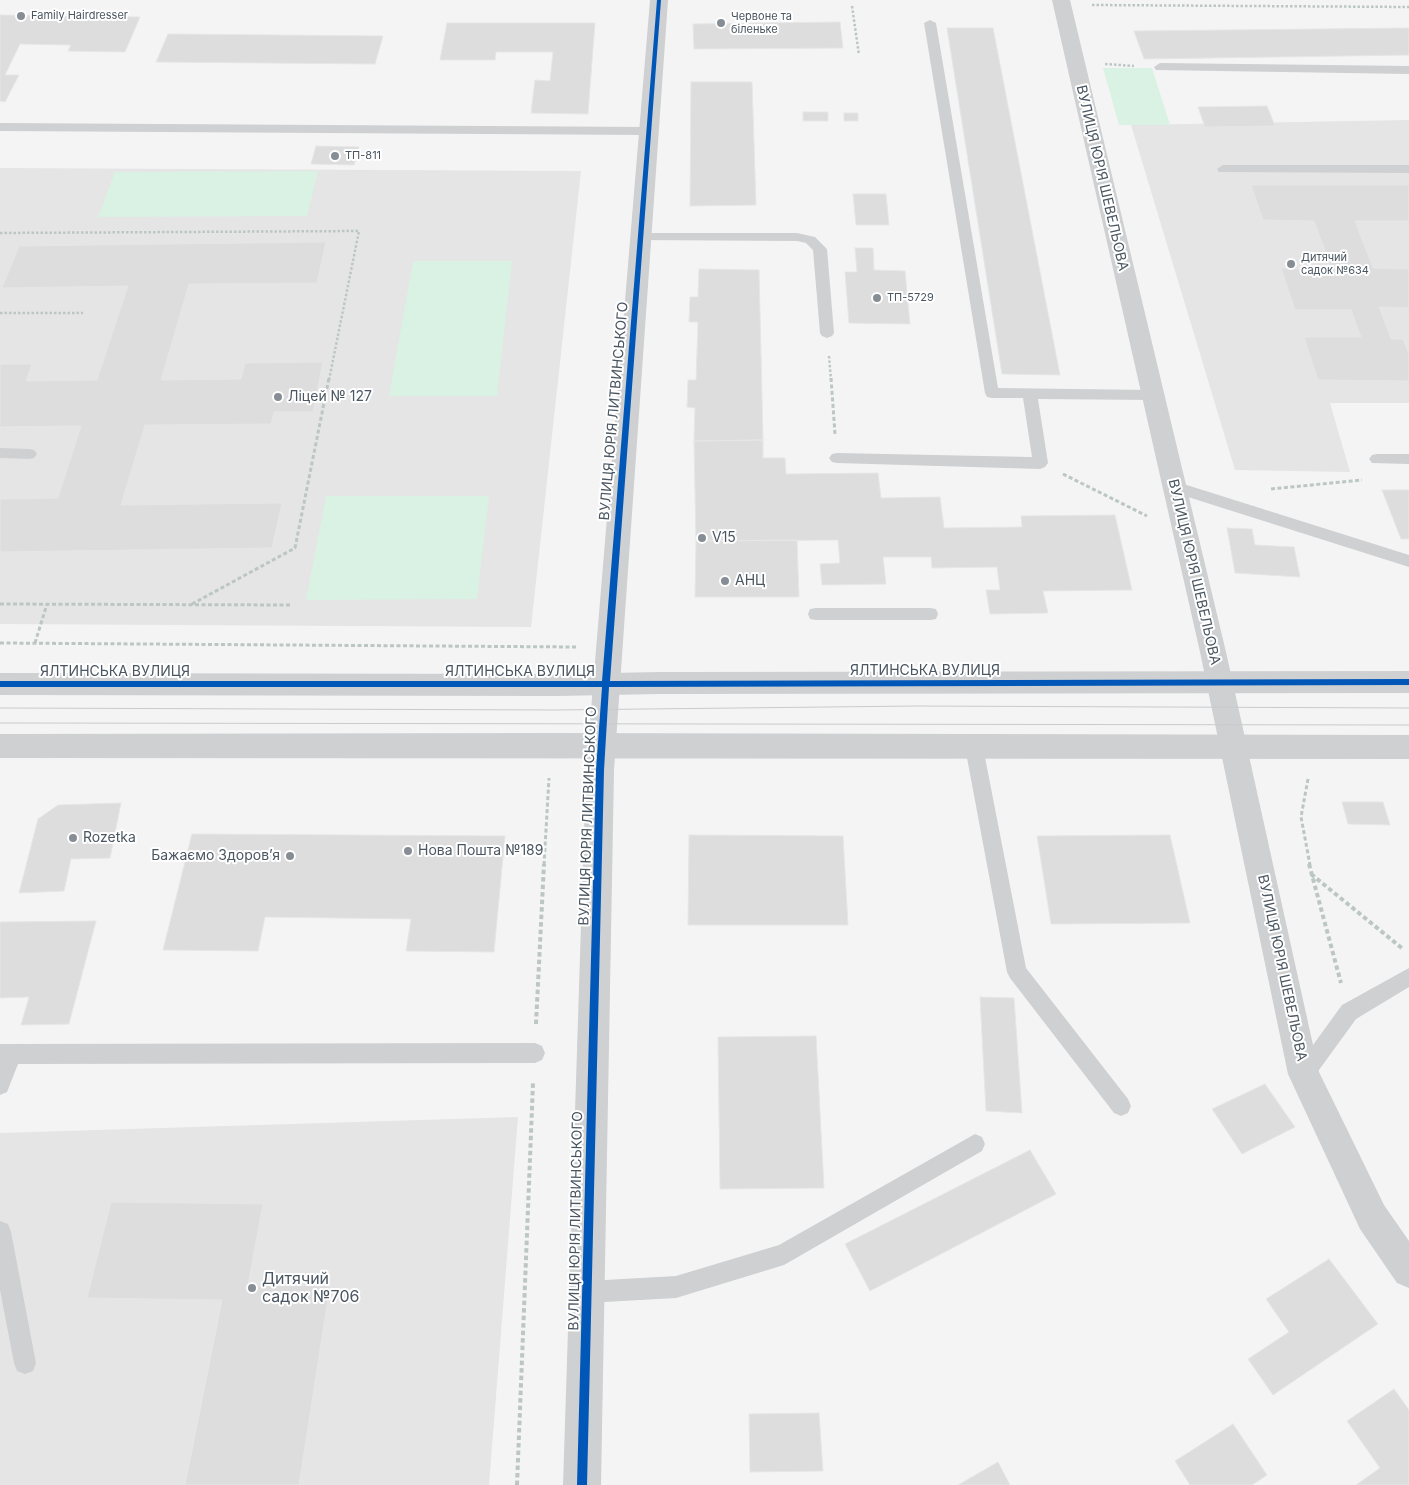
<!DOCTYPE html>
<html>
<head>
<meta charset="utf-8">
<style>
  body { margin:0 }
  canvas { display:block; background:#f4f4f4 }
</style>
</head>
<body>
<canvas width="1409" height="1485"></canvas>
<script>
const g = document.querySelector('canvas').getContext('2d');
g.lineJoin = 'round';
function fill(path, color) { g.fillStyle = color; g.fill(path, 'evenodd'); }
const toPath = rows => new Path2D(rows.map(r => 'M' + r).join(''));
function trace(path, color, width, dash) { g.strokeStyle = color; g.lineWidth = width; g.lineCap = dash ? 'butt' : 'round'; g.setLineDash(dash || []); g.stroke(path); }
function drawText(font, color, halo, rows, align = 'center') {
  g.font = font + ' Inter,sans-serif'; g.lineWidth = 4; g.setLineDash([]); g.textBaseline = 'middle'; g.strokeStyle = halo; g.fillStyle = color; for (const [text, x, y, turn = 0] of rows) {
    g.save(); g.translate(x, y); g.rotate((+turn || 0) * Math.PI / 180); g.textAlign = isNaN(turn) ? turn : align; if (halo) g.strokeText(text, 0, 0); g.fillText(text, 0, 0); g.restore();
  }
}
const education = toPath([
  [1409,120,1409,403,1330,403,1350,472,1235,470,1131,125],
  [0,168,581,171,531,627,0,624],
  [518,1117,489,1485,0,1485,0,1133]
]);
const green = toPath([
  [1103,68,1152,68,1170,125,1119,125],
  [318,171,307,216,98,217,115,172],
  [413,261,512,261,497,396,389,396],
  [326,496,489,496,477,599,306,600]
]);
const building = toPath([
  [0,15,140,17,125,52,68,51,71,45,20,44,5,75,19,75,5,102,0,101,0,15],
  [840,22,843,48,694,49,693,24,840,22],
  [447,23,595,23,588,114,531,113,535,80,550,81,553,52,496,52,495,60,440,60,447,23],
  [947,28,993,28,1060,375,1002,374,947,28],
  [1409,28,1409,55,1144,59,1134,31,1409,28],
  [168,34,383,36,375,64,156,62,168,34],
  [691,82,752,82,756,205,690,206,691,82],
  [1267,106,1275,126,1205,127,1198,107,1267,106],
  [803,112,828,112,828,121,803,121,803,112],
  [844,113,858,113,858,121,844,121,844,113],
  [316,146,359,147,354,165,311,164,316,146],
  [1251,185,1409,185,1409,221,1355,221,1373,268,1409,269,1409,308,1379,307,1391,339,1403,339,1409,355,1409,381,1318,380,1304,337,1361,337,1351,310,1295,310,1281,268,1332,269,1314,221,1263,220,1251,185],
  [853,194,886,194,889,225,856,225,853,194],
  [326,242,317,283,189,284,161,380,241,379,245,363,323,362,313,412,274,412,271,424,145,425,121,505,282,503,272,548,0,552,0,499,58,498,81,426,0,427,0,364,32,364,26,381,97,380,128,286,2,288,19,246,326,242],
  [855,248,873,248,874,270,905,271,910,324,849,323,845,272,857,272,855,248],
  [699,269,759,270,763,440,694,441,695,408,687,407,688,380,696,380,698,322,689,322,690,297,698,297,699,269],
  [763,440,763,458,785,458,786,474,878,473,881,498,940,497,944,528,1022,527,1021,516,1115,515,1132,590,1043,591,1048,613,990,614,986,590,1000,590,997,567,932,568,931,557,883,557,886,584,822,585,820,564,840,563,838,540,696,541,694,441,763,440],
  [1382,490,1409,490,1409,539,1401,539,1382,490],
  [1227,528,1252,529,1255,545,1294,547,1300,577,1235,573,1227,528],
  [797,540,799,597,695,597,696,541,797,540],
  [1342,802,1383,802,1390,825,1348,824,1342,802],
  [121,803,110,858,71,859,64,891,19,893,38,819,58,805,121,803],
  [192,834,505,836,494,952,406,951,411,919,265,917,258,951,163,950,192,834],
  [689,835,843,836,848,925,688,925,689,835],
  [1170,835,1190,923,1051,924,1037,836,1170,835],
  [96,921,69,1024,21,1025,29,997,0,998,0,922,96,921],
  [980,997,1014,998,1022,1113,986,1111,980,997],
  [816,1036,824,1188,720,1189,718,1037,816,1036],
  [1265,1084,1295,1127,1242,1154,1212,1109,1265,1084],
  [1030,1150,1056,1194,870,1291,845,1244,1030,1150],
  [111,1202,263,1204,248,1285,330,1286,299,1485,185,1485,222,1300,87,1298,111,1202],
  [1329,1259,1378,1324,1273,1395,1248,1359,1289,1332,1266,1299,1329,1259],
  [1394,1389,1409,1410,1409,1485,1356,1485,1380,1468,1347,1421,1394,1389],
  [819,1413,823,1471,750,1472,749,1414,819,1413],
  [1233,1424,1267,1475,1252,1485,1190,1485,1175,1461,1233,1424],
  [998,1462,1010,1485,958,1485,998,1462]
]);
const pathFar2 = toPath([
  [1092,5,1409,7],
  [852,6,859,55],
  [1105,64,1134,66],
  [0,233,359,231,329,380],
  [0,313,83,313],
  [829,356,831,380]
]);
const pathFar1 = toPath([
  [831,378,835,434],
  [1063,474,1147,516],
  [1271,489,1362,480],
  [0,604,290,605],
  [192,604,295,548,329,378],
  [0,643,576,647],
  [35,643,47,604],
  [1308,779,1301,817,1310,865],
  [544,865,549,778]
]);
const path = toPath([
  [1309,864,1341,983],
  [1311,874,1403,949],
  [536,1024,544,864],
  [517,1485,533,1083]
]);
const service = toPath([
  [930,20,936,23,998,388,1152,390,1157,391,1159,395,1157,399,1152,400,1038,399,1048,463,1045,467,1040,469,837,463,832,462,829,458,832,454,837,453,1032,457,1023,398,992,398,987,397,985,393,924,23,930,20],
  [1160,63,1409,66,1409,74,1156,70,1154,67,1160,63],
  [0,123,649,127,655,131,649,135,0,131,0,123],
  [1223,165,1409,165,1409,173,1219,172,1217,169,1223,165],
  [640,233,797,233,815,237,827,249,834,333,832,336,827,338,822,336,820,333,813,250,806,243,797,241,635,240,633,237,640,233],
  [0,448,29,449,34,450,37,454,34,458,29,459,0,458,0,448],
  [1377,454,1409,454,1409,464,1372,463,1369,459,1372,455,1377,454],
  [1174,481,1409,555,1409,567,1169,491,1166,487,1169,483,1174,481],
  [816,608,930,608,936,609,938,614,936,619,930,620,816,620,810,619,808,614,810,609,816,608],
  [974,740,980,742,983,747,1026,968,1128,1099,1131,1106,1128,1113,1121,1116,1114,1113,1010,978,1007,972,965,747,968,742,974,740],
  [1409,968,1409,987,1356,1019,1311,1081,1304,1084,1297,1081,1294,1074,1297,1067,1342,1005,1409,968],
  [535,1043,542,1046,545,1053,542,1060,535,1063,18,1064,7,1092,0,1095,0,1044,535,1043],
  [975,1134,982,1137,985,1144,982,1151,784,1265,676,1298,587,1303,579,1300,576,1292,579,1284,587,1281,676,1276,779,1245,975,1134],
  [0,1221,8,1224,11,1232,36,1363,33,1371,25,1374,17,1371,14,1363,0,1290,0,1221]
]);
const minor = toPath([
  [650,0,668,0,614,770,601,1485,563,1485,586,770,650,0],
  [1052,0,1070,0,1226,652,1319,1072,1384,1205,1409,1241,1409,1288,1397,1283,1360,1229,1288,1074,1200,652,1052,0]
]);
const tertiary = toPath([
  [1409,671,1409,693,660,694,557,696,0,695,0,673,557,674,660,672,1409,671],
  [552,733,1409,735,1409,759,0,758,0,734,552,733]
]);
const tram = toPath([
  [0,708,555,710,916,706,1409,708],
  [0,723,1409,725]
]);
const cycleway = toPath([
  [657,0,661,0,610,681,1409,679,1409,685,609,687,604,770,587,1485,577,1485,596,770,602,687,0,687,0,681,602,681,657,0]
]);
const markers = [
  [21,16,5,"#868d94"],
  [721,23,5,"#868d94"],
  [335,156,5,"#868d94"],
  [1291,264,5,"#868d94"],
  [877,298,5,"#868d94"],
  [278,397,5,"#868d94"],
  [702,538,5,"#868d94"],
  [725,581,5,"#868d94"],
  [73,838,5,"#868d94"],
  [408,851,5,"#868d94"],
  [290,856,5,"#868d94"],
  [252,1288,5,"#868d94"]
];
const farPoinames = [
  ["Family Hairdresser",31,16],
  ["Червоне та",731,17],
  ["біленьке",731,30],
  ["ТП-811",345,156],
  ["Дитячий",1301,258],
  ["садок №634",1301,271],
  ["ТП-5729",887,298]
];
const streetNames = [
  ["ВУЛИЦЯ ЮРІЯ ШЕВЕЛЬОВА",1102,178,77],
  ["ВУЛИЦЯ ЮРІЯ ЛИТВИНСЬКОГО",614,411,-85],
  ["ВУЛИЦЯ ЮРІЯ ШЕВЕЛЬОВА",1194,572,77],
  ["ЯЛТИНСЬКА ВУЛИЦЯ",925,671],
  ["ЯЛТИНСЬКА ВУЛИЦЯ",115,672],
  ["ЯЛТИНСЬКА ВУЛИЦЯ",520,672],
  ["ВУЛИЦЯ ЮРІЯ ЛИТВИНСЬКОГО",588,816,-88],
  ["ВУЛИЦЯ ЮРІЯ ШЕВЕЛЬОВА",1282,968,78],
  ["ВУЛИЦЯ ЮРІЯ ЛИТВИНСЬКОГО",576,1221,-89]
];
const poiNames = [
  ["Ліцей № 127",288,397],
  ["V15",712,538],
  ["АНЦ",735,581],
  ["Rozetka",83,838],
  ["Нова Пошта №189",418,851],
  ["Бажаємо Здоров’я",280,856,"right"]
];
const nearPoinames = [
  ["Дитячий",262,1279],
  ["садок №706",262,1297]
];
fill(education, '#e6e5e6');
fill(green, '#d9f2e3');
fill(building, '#ddddde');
trace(building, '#e5e6e7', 1);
trace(pathFar2, '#bcc7c4', 2.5, [2.5, 2]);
trace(pathFar1, '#bcc7c4', 3, [4, 2.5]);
trace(path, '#bcc7c4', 4, [4.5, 3]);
fill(service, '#ced0d2');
fill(minor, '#ced0d2');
fill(tertiary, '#ced0d2');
trace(tram, '#c9cacc', 1);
fill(cycleway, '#0057b8');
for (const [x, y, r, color] of markers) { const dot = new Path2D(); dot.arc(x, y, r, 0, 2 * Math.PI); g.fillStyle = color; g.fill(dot); trace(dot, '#fff', 2); }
drawText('11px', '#4a5661', '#fff', farPoinames, 'left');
drawText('14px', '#4a5661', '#fff', streetNames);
drawText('14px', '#4a5661', '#fff', poiNames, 'left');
drawText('16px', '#4a5661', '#fff', nearPoinames, 'left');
</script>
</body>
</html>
